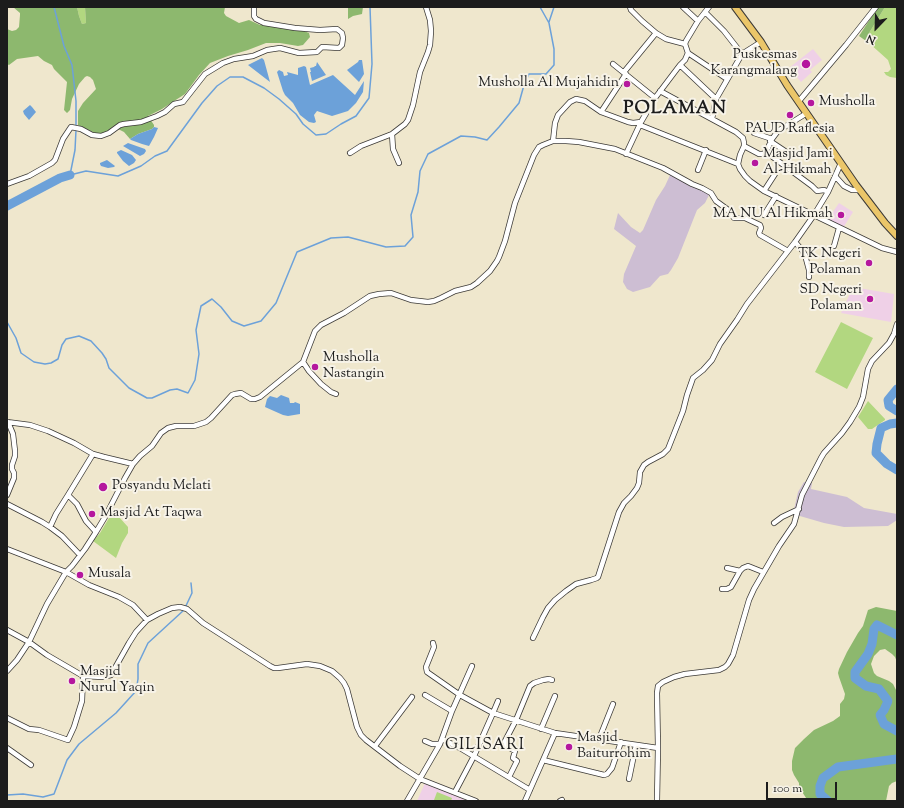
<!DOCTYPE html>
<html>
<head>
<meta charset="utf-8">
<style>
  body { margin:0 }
  #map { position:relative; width:904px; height:808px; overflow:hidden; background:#efe7cd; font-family:"Sorts Mill Goudy",serif }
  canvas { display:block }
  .frame { position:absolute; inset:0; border:8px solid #1c1c1c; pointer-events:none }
  .north { position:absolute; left:856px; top:8px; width:40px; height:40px; -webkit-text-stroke:3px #f7f3e8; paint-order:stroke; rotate:203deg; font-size:11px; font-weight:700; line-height:16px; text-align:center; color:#1c1c1c }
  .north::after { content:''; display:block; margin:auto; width:14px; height:18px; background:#1c1c1c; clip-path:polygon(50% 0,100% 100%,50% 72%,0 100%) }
  .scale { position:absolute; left:766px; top:782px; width:71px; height:18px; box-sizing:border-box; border:2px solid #1c1c1c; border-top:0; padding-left:5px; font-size:12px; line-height:14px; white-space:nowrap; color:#1c1c1c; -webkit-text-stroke:3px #f7f3e8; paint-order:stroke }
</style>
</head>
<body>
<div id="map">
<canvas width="904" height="808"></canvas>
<div class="frame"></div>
<div class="north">N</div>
<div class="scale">100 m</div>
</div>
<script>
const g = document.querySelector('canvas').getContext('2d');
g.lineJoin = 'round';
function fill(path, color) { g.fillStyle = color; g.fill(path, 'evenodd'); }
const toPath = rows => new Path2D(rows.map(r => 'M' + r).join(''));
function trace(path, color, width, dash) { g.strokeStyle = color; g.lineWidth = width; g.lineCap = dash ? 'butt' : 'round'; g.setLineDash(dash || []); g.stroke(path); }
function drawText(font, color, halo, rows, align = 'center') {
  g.font = font + ' "Sorts Mill Goudy",serif'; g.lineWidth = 4; g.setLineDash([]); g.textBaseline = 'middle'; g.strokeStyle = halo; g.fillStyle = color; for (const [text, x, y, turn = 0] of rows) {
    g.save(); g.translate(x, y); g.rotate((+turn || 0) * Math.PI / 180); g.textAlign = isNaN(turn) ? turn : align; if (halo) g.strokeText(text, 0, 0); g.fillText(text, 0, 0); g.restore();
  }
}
const built = toPath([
  [813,49,822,60,810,70,812,72,801,82,789,68],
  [839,203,853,212,843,228,828,219],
  [853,287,894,294,891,322,841,313],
  [425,783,464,799,463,801,417,801]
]);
const industrial = toPath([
  [671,173,710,193,705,203,697,210,678,258,671,270,668,274,660,276,650,287,633,292,627,289,623,282,624,274,636,246,614,229,618,213,631,227,640,233,643,230,656,200,665,186],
  [804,482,812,483,811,489,847,497,864,508,897,514,897,520,888,526,844,527,824,523,793,514,798,492]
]);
const green = toPath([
  [77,7,85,7,86,23,82,24,79,16],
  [885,7,897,7,897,78,890,77,886,75,884,72,888,72,891,69,888,60,869,43,873,36,869,33],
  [841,322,873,338,847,389,815,372],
  [868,401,885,419,885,420,872,429,868,429,858,417],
  [112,513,119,517,128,527,128,533,122,543,116,558,93,541,100,533],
  [437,792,452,798,451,801,437,801,434,800]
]);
const forest = toPath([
  [13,7,77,7,79,16,82,24,86,23,85,7,225,7,224,13,226,16,239,23,249,20,260,25,272,25,299,29,309,33,310,37,303,45,298,46,280,43,266,43,248,50,228,56,210,63,199,75,185,94,168,105,162,109,148,116,154,125,154,127,152,129,138,134,130,139,124,132,114,127,109,131,104,133,95,133,78,125,78,111,83,103,96,89,93,80,90,77,87,76,85,77,79,84,72,99,70,110,67,113,64,110,67,82,54,69,52,65,44,61,38,56,17,59,9,65,7,64,7,29,12,31,16,30,19,27,20,15,20,13],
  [348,7,363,7,362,14,353,16,348,19],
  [878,7,885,7,869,33,873,36,869,43,859,36],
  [876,607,897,611,897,662,895,657,892,654,885,649,880,650,874,656,871,664,874,673,877,676,889,681,893,684,897,692,897,781,892,783,889,786,886,801,808,801,799,787,799,783,794,775,792,770,792,761,795,748,804,739,814,730,833,721,840,716,840,704,844,699,845,694,839,677,838,673,839,669,847,652,858,633,863,626,868,610]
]);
const water = toPath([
  [262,58,264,60,270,82,248,65],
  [359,60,362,60,364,74,359,82,347,70,358,62],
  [317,62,326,75,312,81,310,72,311,72,310,68,314,67,315,66,316,66],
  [304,66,306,67,310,85,333,75,355,95,364,81,363,92,356,103,348,111,332,116,317,111,314,115,316,122,314,123,309,122,300,115,293,103,285,95,283,91,277,72,279,70,283,72,284,76,288,75,287,72,298,75,298,68],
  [30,105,32,107,36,112,29,120,24,114,23,111],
  [154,127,158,128,154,137,149,146,142,144,131,140,130,139,138,134,152,129],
  [128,143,145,149,146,151,144,154,140,156,123,146],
  [121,150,132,155,136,160,134,163,129,166,123,161,117,153,117,152],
  [107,160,115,166,114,167,108,168,101,166,100,164,100,163],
  [281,395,289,398,290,403,294,403,295,402,300,404,300,414,288,416,283,415,265,407,267,399,270,396,277,398]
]);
const stream = toPath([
  [54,7,64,46,72,65,76,101,76,126],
  [549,22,554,7],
  [76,130,75,150,70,175,86,171,118,176,141,166,155,156,167,151,202,103,217,86,230,77,243,77,264,88,279,99,296,114,303,124,316,135,326,134,341,124,356,116,369,98,372,64,370,7],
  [7,322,16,338,21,353,34,362,45,364,51,363,58,359,62,345,66,339,79,336,91,341,102,353,106,359,109,368,129,388,147,398,152,398,170,390,177,389,188,393,195,380,199,354,196,330,201,306,212,299,221,307,232,321,244,326,261,321,276,303,297,252,331,238,348,237,386,247,405,246,413,237,411,215,418,192,420,171,428,154,461,136,475,137,487,140,499,127,519,103,524,85,529,74,546,74,554,65,554,49,549,23,540,7],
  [7,795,23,794,43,797,54,794,67,760,79,744,116,713,136,691,138,679,138,664,148,643,184,610,192,593,191,583]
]);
const river = toPath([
  [7,206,60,178,70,175],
  [897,389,888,400,889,406,897,411],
  [897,423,890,424,881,428,877,444,876,453,887,464,897,470],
  [897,635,877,625,874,629,872,644,868,654,855,672,855,678,866,686,879,689,888,701,884,710,880,715,884,724,897,731],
  [828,801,820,794,820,786,823,778,838,767,889,760,897,759]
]);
const minor = toPath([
  [630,7,631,10,642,21,656,33,666,39,685,44],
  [683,7,698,21],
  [705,12,724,31,742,54],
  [688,53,727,79],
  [613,64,655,98],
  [680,65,716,99],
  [624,72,656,33],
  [660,91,736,132,743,138,744,143,744,146],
  [799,101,846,45,876,7],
  [601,112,626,74],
  [712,119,716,99,742,54,761,42],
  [640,125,738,164,740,169,745,176,750,181,764,191,882,248,897,252],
  [754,133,772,139],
  [392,134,393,149,399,163],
  [553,141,555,123,558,115,570,102,576,99,585,101,601,112,628,122,633,123,641,122],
  [770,141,785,151],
  [744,146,759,154,763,154,766,152,772,139,778,131,807,113],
  [766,152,812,186,817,191,824,190,828,192],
  [350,153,361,146,392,134,405,124,408,120,413,105,420,72,428,52,430,45,431,31,430,20,426,7],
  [626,154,641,122,655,98,680,65,685,60,688,53,685,44,686,41,698,21,709,7],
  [738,164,740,155,744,146],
  [698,170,706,150],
  [835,176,844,186,852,190,859,190],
  [7,184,29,176,52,163,55,160,63,139,71,127,81,129,92,135,101,136,109,133,120,125,124,124,141,122,157,116,165,112,174,104,183,102,205,74,223,63,234,59,253,56,267,50,280,48,299,53,317,52,322,47,339,48,342,45,343,38,342,33,337,29,320,30,295,28,264,23,256,19,254,16,254,7],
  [764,191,775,174],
  [764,215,776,196],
  [795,242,802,250,805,255,809,270,809,277],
  [834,246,839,228],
  [303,362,309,371,321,384,331,392,336,394],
  [7,422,30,425,48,431,74,443,93,454,104,457,133,464],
  [7,495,14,478,14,473,12,469,12,465,15,456,15,451,13,434,8,422],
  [68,495,77,504,86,521,96,532],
  [7,504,42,522,50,527,62,536,80,555],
  [774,523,782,517,799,509],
  [50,527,56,514,68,495,93,454],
  [7,549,66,572,89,585,119,597,133,605,147,620],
  [727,568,740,571,743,568,748,566,763,572],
  [722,589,727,589,731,587,740,571],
  [7,630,29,642,47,655,83,676,103,677,111,675,129,643,136,632,147,620,158,614,172,608,180,607,187,609,203,623,270,666,274,668,278,668,307,664,320,666,332,671,340,678,344,683,347,689,357,727,361,735,366,740,400,766,420,779,476,801],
  [533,638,543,617,548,608,555,600,566,591,576,584,591,580,597,578,598,577,619,512,624,503,631,496,637,488,639,483,640,472,644,465,648,462,663,454,668,449,683,411,687,395,693,378,703,370,712,360,720,344,737,320,747,304,795,242,814,215,828,192,841,163],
  [433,643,434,647,426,667,427,672,460,695,493,713,555,733,658,748],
  [7,671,17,660,29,642,47,604,66,572,72,566,85,549,96,532,105,517,125,478,133,464,140,456,152,446,161,433,168,428,176,426,194,426,206,422,211,418,232,395,235,394,241,393,251,399,255,399,260,397,303,362,315,331,321,325,344,313,370,296,379,294,391,293,411,300,428,302,434,301,441,298,455,291,471,287,477,283,490,271,497,261,499,257,505,241,515,203,534,155,539,147,543,145,553,141,566,141,579,142,615,149,663,168,692,184,702,188,711,193,716,201,727,209,734,218,745,218,760,225,761,228,759,233,760,235,788,251],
  [425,695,452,711],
  [7,718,29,729,39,730,68,740,74,727,82,701,83,676],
  [541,729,555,696],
  [442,739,460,748,530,790],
  [599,739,613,704],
  [425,741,432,744,440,744],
  [375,746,412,697],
  [7,748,31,765],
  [543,760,604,775,607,774,612,768,621,742],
  [509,777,517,761,513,758,515,751,506,746,505,741,516,720,530,686,534,683,543,680,549,679,552,680],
  [629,779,636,745],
  [455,792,474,756,493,713,498,701],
  [407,801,440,744,452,711,472,666],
  [525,801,555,733],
  [560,801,562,800],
  [657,801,658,748,657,693,658,686,663,682,674,677,685,674,719,670,725,667,728,664,733,655,749,600,754,589,779,546,794,524,802,495,821,458,824,453,842,433,850,422,859,407,863,397,868,369,872,361,889,343,894,334,897,324]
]);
const major = toPath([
  [735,7,761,42,787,85,856,185,885,223,897,236]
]);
const markers = [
  [806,64,5,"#b5179e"],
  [627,84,4,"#b5179e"],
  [811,103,4,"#b5179e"],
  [790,115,4,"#b5179e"],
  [755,163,4,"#b5179e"],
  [841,215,4,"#b5179e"],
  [869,263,4,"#b5179e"],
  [870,299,4,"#b5179e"],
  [315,367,4,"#b5179e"],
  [103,487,5,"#b5179e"],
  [92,514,4,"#b5179e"],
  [80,575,4,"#b5179e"],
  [72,681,4,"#b5179e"],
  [569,747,4,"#b5179e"]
];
const poiNames = [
  ["Puskesmas",797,56,"right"],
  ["Karangmalang",797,72,"right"],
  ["Musholla Al Mujahidin",619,84,"right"],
  ["Musholla",819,103],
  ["PAUD Raflesia",790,130,"center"],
  ["Masjid Jami",763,155],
  ["Al-Hikmah",763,171],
  ["MA NU Al Hikmah",833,215,"right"],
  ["TK Negeri",861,255,"right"],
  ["Polaman",861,271,"right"],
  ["SD Negeri",862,291,"right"],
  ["Polaman",862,307,"right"],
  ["Musholla",323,359],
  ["Nastangin",323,375],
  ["Posyandu Melati",112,487],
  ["Masjid At Taqwa",100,514],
  ["Musala",88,575],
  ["Masjid",80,673],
  ["Nurul Yaqin",80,689],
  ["Masjid",577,739],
  ["Baiturrohim",577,755]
];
const quarterNames = [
  ["GILISARI",485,746]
];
const districtNames = [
  ["POLAMAN",675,110]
];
fill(built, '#efd0e7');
fill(industrial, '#cdbed3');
fill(green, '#b2d780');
fill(forest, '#8db86e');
fill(water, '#6ca1d9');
trace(stream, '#6ca1d9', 1.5);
trace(river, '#6ca1d9', 9);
trace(minor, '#3c3a37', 6);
trace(major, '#3c3a37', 8);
trace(minor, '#fff', 4.5);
trace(major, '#ebc669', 6);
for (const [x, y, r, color] of markers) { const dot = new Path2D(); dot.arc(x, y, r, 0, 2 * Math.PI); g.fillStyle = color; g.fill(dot); trace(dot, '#f7f3e8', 1.5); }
drawText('14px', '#1c1c1c', '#f7f3e8', poiNames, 'left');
g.letterSpacing = '1px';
drawText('16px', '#1c1c1c', '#f7f3e8', quarterNames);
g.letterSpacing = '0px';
g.letterSpacing = '1px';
drawText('bold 18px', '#1c1c1c', '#f7f3e8', districtNames);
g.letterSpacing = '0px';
</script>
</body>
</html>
